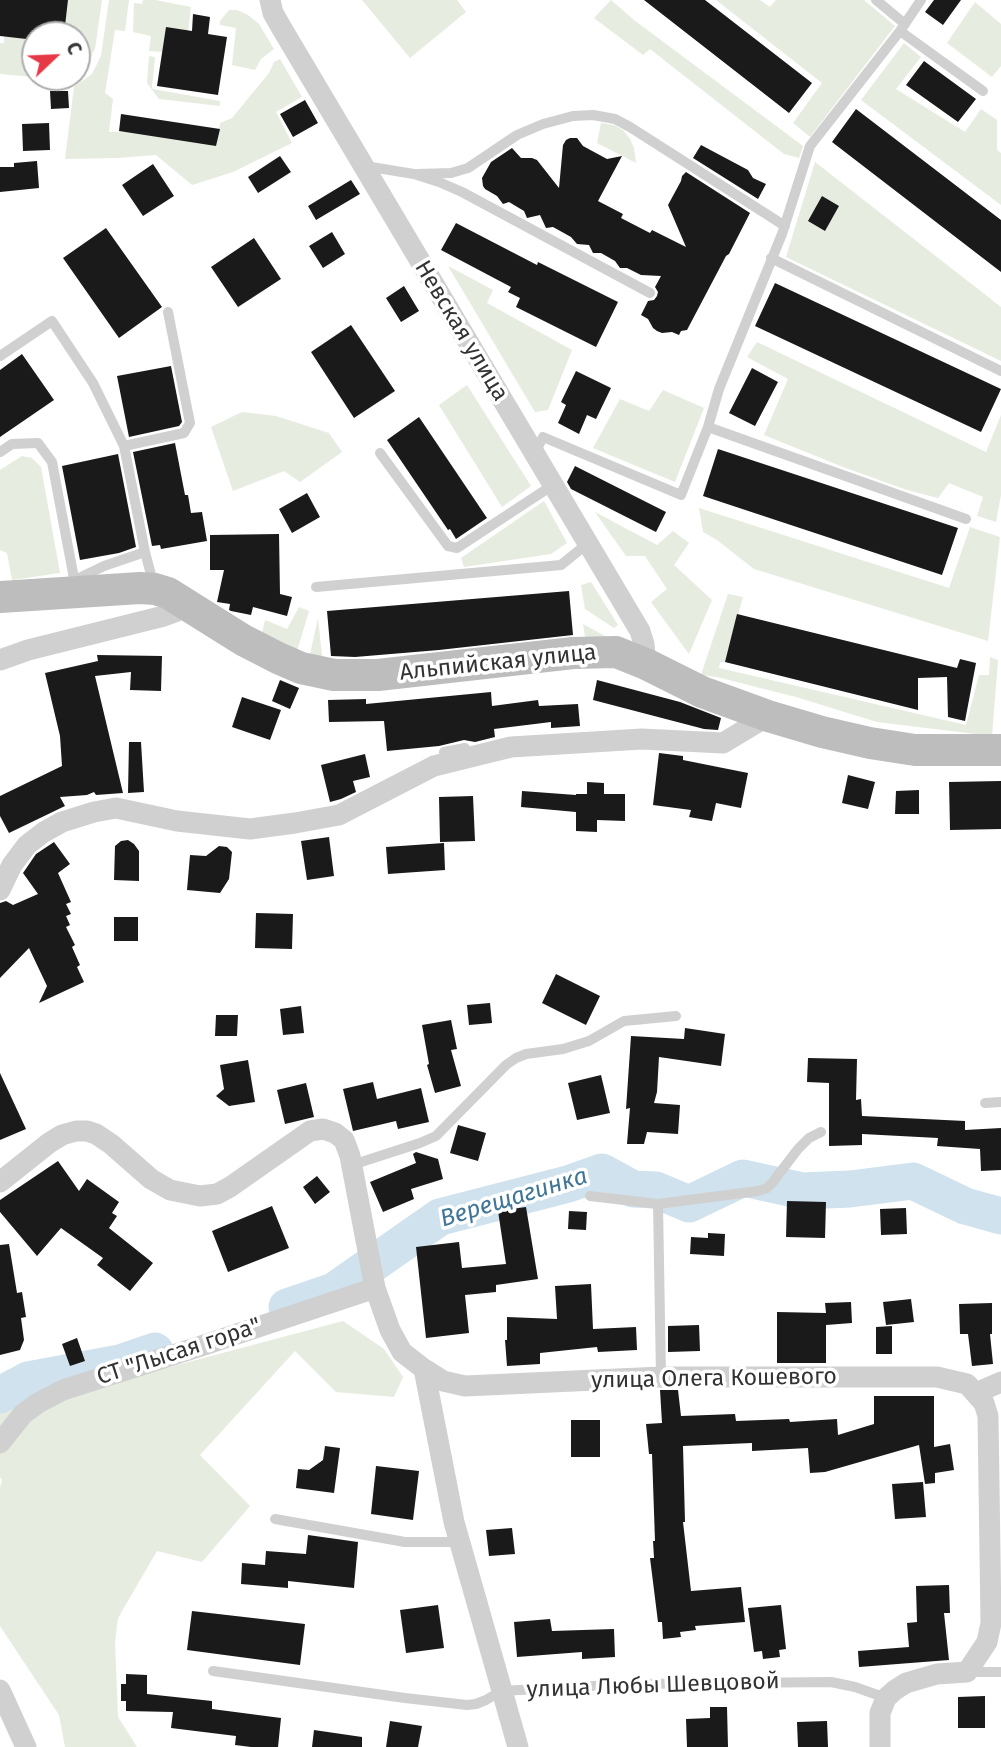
<!DOCTYPE html>
<html>
<head>
<meta charset="utf-8">
<style>
  body { margin:0 }
  #map { position:relative; width:1001px; height:1747px; overflow:hidden; background:#fff; font-family:"Fira Sans",sans-serif }
  canvas { display:block }
  .north { position:absolute; left:21px; top:21px; width:70px; height:70px; box-sizing:border-box; background:#fff; border:2px solid #adadad; border-radius:50%; rotate:67deg; font-size:19px; font-weight:700; line-height:28px; text-align:center; color:#333 }
  .north::after { content:''; display:block; margin:auto; width:24px; height:32px; background:#e63946; clip-path:polygon(50% 0,100% 100%,50% 72%,0 100%) }
</style>
</head>
<body>
<div id="map">
<canvas width="1001" height="1747"></canvas>
<div class="north">С</div>
</div>
<script>
const g = document.querySelector('canvas').getContext('2d');
g.lineJoin = 'round';
function fill(path, color) { g.fillStyle = color; g.fill(path, 'evenodd'); }
const toPath = rows => new Path2D(rows.map(r => 'M' + r).join(''));
function trace(path, color, width, dash) { g.strokeStyle = color; g.lineWidth = width; g.lineCap = dash ? 'butt' : 'round'; g.setLineDash(dash || []); g.stroke(path); }
function drawText(font, color, halo, rows, align = 'center') {
  g.font = font + ' "Fira Sans",sans-serif'; g.lineWidth = 7; g.setLineDash([]); g.textBaseline = 'middle'; g.strokeStyle = halo; g.fillStyle = color; for (const [text, x, y, turn = 0] of rows) {
    g.save(); g.translate(x, y); g.rotate((+turn || 0) * Math.PI / 180); g.textAlign = isNaN(turn) ? turn : align; if (halo) g.strokeText(text, 0, 0); g.fillText(text, 0, 0); g.restore();
  }
}
const green = toPath([
  [68,0,102,0,95,49,82,70,77,73,77,35,64,35],
  [109,0,129,0,125,31,115,30,105,93,113,99,109,132,219,129,220,123,232,118,269,73,274,62,280,59,302,97,276,112,292,143,233,172,192,185,156,155,118,158,65,159,74,87,92,74,101,56],
  [143,0,155,0,191,7,188,31,163,52,149,51,151,36,133,32,134,3,142,4],
  [362,0,457,0,466,12,410,58],
  [611,0,634,20,803,146,799,158,784,154,650,49,643,55,594,18],
  [716,0,760,0,770,7,776,0,864,0,895,26,810,137,793,123,822,83],
  [975,2,1001,24,1001,66,992,77,947,43],
  [229,10,237,10,248,15,259,24,274,49,261,59,255,70,232,65,236,28,220,25,220,21],
  [4,36,35,40,35,77,0,74,0,43,4,43],
  [904,43,921,57,896,89,965,132,981,109,997,120,997,150,1001,153,1001,205,861,100],
  [149,56,155,57,152,87,153,89,220,101,220,106,159,99,147,83],
  [601,123,614,125,623,130,630,139,634,148,636,163,597,143],
  [815,162,1001,307,1001,361,786,257],
  [448,266,493,290,487,303,572,350,548,410,535,412],
  [757,342,986,452,1001,415,1001,495,996,522,977,516,983,497,949,483,938,498,907,490,843,467,764,435,788,379,747,357],
  [467,385,531,486,502,507,439,405],
  [663,390,704,408,675,482,593,448,620,399,649,411],
  [242,412,276,416,329,433,342,452,300,482,284,471,233,491,211,427],
  [22,456,32,458,41,467,60,573,12,580,7,553,0,550,0,470],
  [544,501,567,543,551,554,464,567,461,558],
  [699,508,949,588,970,527,1000,537,988,641,754,569,717,540,703,532],
  [595,512,657,545,673,531,689,543,674,565,712,600,689,654,651,602,667,589,645,556,626,556],
  [591,582,618,625,614,628,585,609,581,585],
  [728,594,743,597,725,662,720,662,719,668,966,725,979,675,989,675,990,657,998,660,992,736,877,722,796,697,717,677,701,675],
  [299,607,309,611,294,661,260,642,265,620,287,629],
  [318,618,323,665,329,668,586,644,583,624,629,649,627,652,608,648,585,649,386,669,335,671,320,669,323,665,309,659],
  [343,1321,384,1349,403,1377,394,1397,336,1392,295,1351,200,1455,250,1506,202,1562,157,1551,118,1618,115,1642,118,1717,137,1747,65,1747,59,1715,0,1626,0,1488,2,1480,0,1477,0,1405,72,1393]
]);
const river = toPath([
  [287,1307,334,1291,440,1217,568,1184,602,1172,633,1189,656,1190,689,1204,743,1178,803,1191,850,1189,913,1181,965,1206,1001,1216],
  [0,1395,28,1380,120,1363,155,1351]
]);
const building = toPath([
  [0,0,68,0,64,35,35,35,35,40,0,36],
  [644,0,705,0,812,83,789,113],
  [934,0,961,0,943,25,925,12],
  [193,14,210,17,208,34,227,37,218,95,157,86,166,27,192,31],
  [924,61,976,99,958,122,906,85],
  [50,91,68,91,69,108,51,109],
  [305,100,318,123,293,137,280,114],
  [856,109,1001,220,1001,272,832,142],
  [121,114,220,129,216,146,119,131],
  [49,123,50,150,23,151,22,124],
  [570,138,577,138,583,146,607,159,622,156,598,201,623,214,621,218,650,233,652,230,686,247,668,205,681,181,682,176,686,172,750,213,729,254,726,256,687,330,681,331,679,335,672,332,662,333,657,331,653,328,648,319,641,315,648,301,654,300,657,296,658,292,655,287,661,276,641,275,627,268,620,268,615,261,601,253,593,253,589,245,577,244,571,237,553,227,546,228,540,215,527,218,524,211,509,202,503,204,497,196,485,189,483,186,482,178,491,162,512,148,521,158,532,158,537,160,559,188,563,145,566,140],
  [701,145,748,170,753,178,766,184,758,199,693,158],
  [280,156,291,172,258,193,248,177],
  [37,161,39,188,0,192,0,167,14,167,14,163],
  [153,164,174,196,143,216,122,185],
  [351,180,360,194,316,220,308,206],
  [822,196,839,206,825,231,808,221],
  [456,223,537,265,538,262,618,302,596,347,516,307,520,298,508,292,511,287,441,250],
  [106,228,162,307,119,338,63,258],
  [332,232,345,254,323,268,309,246],
  [254,238,281,279,238,307,211,267],
  [775,283,1001,389,981,432,755,326],
  [404,286,419,311,401,322,386,298],
  [351,325,395,391,354,418,311,352],
  [22,354,54,400,0,437,0,370],
  [171,366,182,422,179,426,129,437,117,376],
  [752,368,778,382,755,426,729,413],
  [576,371,611,388,596,419,587,415,579,434,558,423,566,405,561,402],
  [419,417,487,518,456,539,450,529,448,530,387,440],
  [175,443,185,495,188,495,191,513,202,512,207,541,161,549,160,545,152,546,133,452],
  [718,449,958,528,942,575,703,496],
  [118,454,136,547,119,553,80,560,62,466],
  [575,466,666,512,656,532,571,489,567,482],
  [307,493,320,517,292,533,279,509],
  [279,534,280,594,292,597,287,616,253,607,251,615,231,611,229,610,230,604,217,602,224,570,210,570,210,535],
  [569,591,573,635,439,650,355,657,331,656,327,611],
  [737,614,957,668,960,659,976,663,965,721,948,717,947,677,918,678,918,710,725,662],
  [97,655,162,656,161,691,130,690,131,672,95,676,123,793,96,795,94,792,87,795,60,797,65,806,9,833,0,816,0,796,62,766,60,736,45,673,98,661],
  [280,680,299,688,290,709,272,701],
  [597,680,680,702,721,718,718,730,704,729,593,700],
  [491,692,492,706,538,700,539,706,578,704,580,726,551,728,551,722,494,729,495,737,475,742,464,740,439,746,387,751,384,721,329,722,328,700,366,699,366,704],
  [242,697,281,710,270,740,232,727],
  [129,742,141,742,144,792,128,793],
  [659,753,683,756,683,760,748,773,741,808,716,803,712,821,689,817,691,810,653,805],
  [365,754,370,777,353,781,356,792,341,799,330,802,321,765],
  [848,775,875,782,868,809,842,803],
  [1001,781,1001,829,950,830,949,782],
  [587,782,604,783,604,794,625,794,625,821,597,820,597,832,576,831,576,812,521,807,522,791,576,795,576,794,587,794],
  [919,790,919,814,895,814,896,791],
  [473,796,475,841,440,842,439,797],
  [329,837,334,876,307,880,301,841],
  [128,840,134,844,139,851,139,881,114,880,115,846,121,841],
  [54,842,70,864,58,873,71,902,66,904,71,914,66,916,70,925,66,927,75,945,72,947,80,965,77,967,84,982,39,1003,47,986,29,948,0,978,0,903,6,901,13,905,38,894,23,873,36,854],
  [444,843,445,870,388,874,386,847],
  [219,846,227,847,232,852,229,879,220,893,187,890,190,855,206,856],
  [256,913,293,914,292,949,255,948],
  [114,917,138,917,138,941,114,941],
  [556,974,600,996,586,1025,542,1003],
  [490,1003,492,1023,469,1025,467,1005],
  [301,1006,304,1033,283,1035,280,1009],
  [216,1015,238,1015,237,1036,215,1036],
  [451,1020,457,1049,451,1050,461,1086,435,1093,427,1065,429,1064,422,1025],
  [685,1028,725,1034,721,1066,659,1057,657,1092,654,1103,680,1105,678,1134,647,1132,644,1144,627,1144,630,1108,626,1109,631,1036,684,1039],
  [808,1058,857,1059,856,1100,861,1099,862,1116,965,1121,965,1130,1001,1128,1001,1170,981,1171,980,1149,937,1146,938,1138,862,1134,862,1145,829,1146,829,1083,807,1082],
  [248,1060,255,1102,229,1106,216,1096,224,1089,220,1065],
  [0,1073,26,1129,0,1140],
  [601,1075,610,1113,577,1120,568,1083],
  [373,1082,377,1099,421,1088,429,1122,398,1129,396,1121,353,1131,343,1089],
  [306,1083,314,1117,285,1124,277,1090],
  [458,1125,486,1133,478,1161,450,1153],
  [416,1152,438,1159,443,1179,411,1189,414,1199,383,1212,370,1182,416,1163,413,1154],
  [58,1161,79,1191,87,1179,119,1202,112,1213,117,1216,109,1228,153,1263,130,1291,97,1265,103,1258,61,1228,37,1256,0,1212,0,1200],
  [317,1176,330,1192,315,1204,303,1187],
  [787,1201,826,1202,825,1238,786,1237],
  [272,1206,289,1248,228,1272,212,1231],
  [526,1207,538,1279,496,1285,496,1292,465,1295,469,1333,426,1338,416,1247,459,1242,462,1268,506,1264,498,1211],
  [906,1208,907,1234,881,1235,880,1209],
  [569,1211,587,1212,586,1230,568,1229],
  [708,1233,725,1234,724,1256,690,1254,691,1237,708,1238],
  [9,1244,17,1293,22,1292,26,1317,21,1318,24,1340,20,1350,0,1355,0,1245],
  [591,1284,593,1329,636,1327,637,1350,598,1352,597,1347,540,1353,540,1364,507,1366,505,1340,507,1340,507,1317,557,1319,555,1286],
  [911,1299,914,1322,886,1325,883,1302],
  [851,1302,852,1323,826,1325,826,1363,777,1363,777,1312,826,1313,825,1303],
  [992,1303,992,1334,990,1334,993,1364,972,1366,968,1334,960,1334,959,1304],
  [699,1325,700,1351,668,1352,668,1326],
  [892,1326,892,1354,876,1354,876,1327],
  [77,1338,85,1361,70,1366,62,1344],
  [660,1390,678,1390,681,1416,735,1414,736,1421,789,1419,790,1422,837,1419,838,1435,874,1424,874,1396,934,1396,934,1447,950,1444,954,1470,935,1473,935,1483,925,1484,919,1445,825,1472,810,1473,808,1448,752,1451,752,1443,683,1446,685,1522,683,1522,691,1591,741,1587,745,1622,695,1626,696,1630,680,1632,681,1637,663,1639,662,1622,658,1622,650,1558,654,1558,653,1541,655,1541,652,1454,649,1454,646,1424,662,1423],
  [571,1420,600,1420,600,1457,571,1457],
  [325,1446,340,1448,334,1493,296,1488,298,1469,309,1470,323,1460],
  [376,1466,419,1471,413,1520,371,1514],
  [923,1482,926,1517,895,1519,892,1484],
  [512,1528,515,1554,489,1556,486,1530],
  [308,1535,358,1542,354,1588,288,1581,288,1588,241,1584,242,1563,265,1565,266,1551,306,1554],
  [949,1585,950,1613,944,1613,949,1660,859,1667,858,1651,909,1647,907,1623,917,1622,916,1586],
  [438,1605,444,1648,406,1653,400,1610],
  [781,1605,786,1649,779,1650,780,1657,763,1659,762,1651,754,1652,748,1608],
  [192,1611,305,1624,300,1665,187,1650],
  [550,1619,552,1631,614,1629,615,1657,582,1659,582,1652,517,1657,514,1622],
  [126,1674,147,1675,147,1694,212,1701,212,1709,281,1718,278,1747,251,1747,235,1745,236,1736,171,1728,173,1712,126,1711,126,1701,121,1701,121,1684,126,1684],
  [985,1696,985,1728,958,1728,958,1697],
  [710,1707,727,1707,728,1747,687,1747,686,1719,710,1718],
  [390,1721,422,1726,418,1747,386,1747],
  [827,1721,828,1747,798,1747,797,1722],
  [314,1730,362,1737,362,1747,312,1747]
]);
const lane = toPath([
  [876,0,905,24],
  [900,31,983,91],
  [365,166,414,174,439,182,462,192,650,293],
  [417,174,451,173,468,168,517,135,543,124,573,116,593,115,615,119,630,127,785,226],
  [771,258,1001,371],
  [0,356,52,321,93,383,124,446,145,552,154,586],
  [708,427,966,519],
  [124,446,184,433,190,423,168,312],
  [0,452,12,444,38,443,52,462,76,589],
  [380,453,448,546,457,548,553,485],
  [534,455,543,437,681,495,708,427,719,389,782,234,810,146,900,31,921,0],
  [75,580,104,566,145,552],
  [316,587,561,565,587,544],
  [444,752,465,748],
  [985,1103,1001,1102],
  [352,1165,420,1143,436,1136,506,1065,516,1058,526,1054,563,1049,589,1041,624,1021,676,1016],
  [590,1196,658,1204],
  [661,1377,658,1204,758,1191,767,1188,772,1183,798,1149,809,1138,821,1132],
  [275,1519,405,1542,460,1542],
  [213,1671,405,1698,467,1705,476,1704,486,1700,501,1691,631,1684,831,1682,855,1687,886,1698],
  [967,1672,1001,1672]
]);
const street = toPath([
  [270,0,273,13,281,27,640,631,644,644,646,664],
  [0,660,28,650,164,616,175,612,185,604],
  [0,890,12,865,27,845,44,832,62,822,94,812,116,808,177,821,250,829,295,823,339,815,434,766,511,747,642,739,723,743,768,716],
  [0,1182,49,1143,62,1135,76,1131,87,1131,96,1134,111,1144,151,1179,170,1190,200,1196,217,1194,230,1187,310,1131,323,1129,335,1133,344,1140,350,1156,375,1288,390,1330,402,1352,424,1369,443,1381,465,1386,661,1377,937,1377,967,1384,984,1403,988,1416,991,1623,987,1642,967,1672,937,1674,906,1683,895,1690,886,1698,880,1713,880,1747],
  [424,1369,454,1522,518,1747],
  [976,1393,1001,1382],
  [0,1443,23,1414,38,1403,63,1390,195,1348,375,1288],
  [0,1690,26,1747]
]);
const secondary = toPath([
  [0,597,140,588,155,589,168,593,243,640,278,658,301,668,334,675,378,675,573,653,616,652,646,664,702,692,768,716,822,732,870,743,915,750,1001,750]
]);
const streetNames = [
  ["Невская улица",461,331,59],
  ["Альпийская улица",498,663,-6],
  ["СТ \"Лысая гора\"",179,1352,-18],
  ["улица Олега Кошевого",714,1379,-1],
  ["улица Любы Шевцовой",653,1686,-2]
];
const waterNames = [
  ["Верещагинка",514,1198,-17]
];
fill(green, '#e6ecdf');
trace(river, '#cfe2ee', 37);
fill(building, '#1a1a1a');
trace(lane, '#d0d0d0', 10);
trace(street, '#d0d0d0', 21);
trace(secondary, '#bdbdbd', 32);
drawText('23px', '#333', '#fff', streetNames);
drawText('italic 24px', '#3f7597', '#fff', waterNames);
</script>
</body>
</html>
